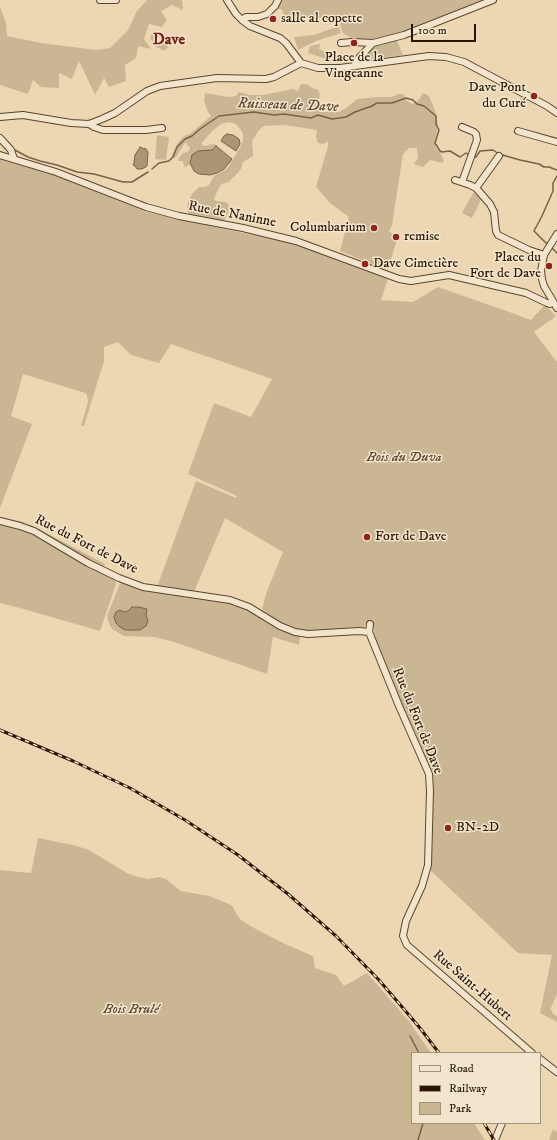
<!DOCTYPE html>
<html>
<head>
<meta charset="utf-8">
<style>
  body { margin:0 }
  #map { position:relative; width:557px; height:1140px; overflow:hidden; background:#ecd7b2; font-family:"IM FELL DW Pica",serif }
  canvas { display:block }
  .legend { position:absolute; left:411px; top:1052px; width:130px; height:72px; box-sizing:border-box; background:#f3e5cd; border:1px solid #a3927b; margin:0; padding:5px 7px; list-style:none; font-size:12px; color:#2b1500 }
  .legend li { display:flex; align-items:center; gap:8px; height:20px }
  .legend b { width:20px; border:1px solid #a3927b }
  .scale { position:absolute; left:411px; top:24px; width:65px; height:18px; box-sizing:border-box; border:2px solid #2b1500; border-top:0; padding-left:5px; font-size:12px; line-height:14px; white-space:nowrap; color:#2b1500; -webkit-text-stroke:3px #f3e5cd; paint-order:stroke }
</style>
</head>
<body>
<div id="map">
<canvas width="557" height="1140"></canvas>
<ul class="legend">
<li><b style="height:5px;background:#f3e5cd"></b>Road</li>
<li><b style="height:5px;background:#2b1500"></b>Railway</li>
<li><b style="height:11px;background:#cbb694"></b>Park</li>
</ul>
<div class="scale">100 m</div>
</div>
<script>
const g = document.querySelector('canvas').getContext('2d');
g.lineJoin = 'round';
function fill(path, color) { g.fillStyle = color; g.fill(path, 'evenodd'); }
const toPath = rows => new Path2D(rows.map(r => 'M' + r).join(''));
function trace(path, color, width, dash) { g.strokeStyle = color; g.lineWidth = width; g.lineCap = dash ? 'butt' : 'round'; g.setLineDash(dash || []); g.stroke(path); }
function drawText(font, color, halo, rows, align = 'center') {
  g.font = font + ' "IM FELL DW Pica",serif'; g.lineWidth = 3; g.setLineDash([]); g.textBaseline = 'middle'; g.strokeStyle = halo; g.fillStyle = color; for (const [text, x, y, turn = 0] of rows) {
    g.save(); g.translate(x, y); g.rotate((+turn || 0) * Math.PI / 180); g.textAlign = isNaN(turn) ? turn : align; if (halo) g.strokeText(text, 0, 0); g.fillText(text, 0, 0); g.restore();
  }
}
const green = toPath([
  [147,0,182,0,183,10,172,5,161,11,167,20,162,27,149,24,144,39,151,49,138,46,136,58,125,65,126,81,109,87,104,78,95,95,79,61,72,79,59,73,59,88,41,87,33,80,28,94,0,85,0,7,6,23,7,36,41,43,96,50,110,48,128,30,137,11],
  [281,0,487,0,402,33,377,40,370,40,351,38,343,33,338,19,284,16,282,10,276,8],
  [339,26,341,33,316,41,298,50,294,37,314,35],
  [152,34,154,34,158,42,165,42,168,43,169,45,166,50,164,51,155,46,150,38],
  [391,41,397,41,403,55,362,60,362,58,371,49,380,44],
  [320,44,319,53,320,50,328,52,327,59,308,53,310,46],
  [301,84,307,84,312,88,318,90,320,95,318,102,316,104,318,109,321,112,339,112,346,108,357,99,378,97,392,97,398,94,403,94,407,101,412,104,418,101,423,93,429,96,435,111,438,124,437,132,435,142,436,148,441,154,444,161,442,163,430,160,423,167,414,164,418,158,417,148,409,148,403,154,392,225,389,232,398,236,389,266,382,268,340,251,349,217,330,203,316,187,328,146,328,142,326,142,323,144,318,143,316,137,317,130,285,125,264,126,259,130,252,141,253,152,253,156,243,162,241,169,229,182,221,184,215,196,214,199,216,201,226,202,229,205,228,213,224,221,222,222,191,216,189,215,187,208,188,202,192,194,199,187,205,187,209,185,214,176,225,170,229,166,241,146,243,140,243,134,241,130,236,124,229,122,221,124,212,131,201,144,204,146,213,144,217,145,218,150,190,158,190,164,186,167,184,166,183,161,179,161,178,159,183,153,189,151,190,147,187,145,187,143,185,143,176,157,174,158,172,156,177,144,183,137,191,133,211,116,208,112,206,107,204,100,205,93,229,97,236,96,239,92,250,95,263,95,292,89,298,91],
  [157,135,169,137,166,160,155,159],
  [0,159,60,177,144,211,181,220,288,242,304,247,324,254,388,279,381,300,413,302,438,287,501,309,531,320,545,305,556,316,534,332,557,362,557,994,550,1010,553,1011,552,1013,557,1016,557,1022,540,1013,552,955,518,953,429,869,430,774,374,644,374,623,366,623,364,627,301,631,285,625,272,618,262,609,267,591,283,552,225,518,194,592,157,587,196,481,236,498,237,496,188,474,214,403,251,417,272,379,171,344,159,363,131,355,118,342,104,347,104,361,84,426,81,426,88,402,87,395,85,393,23,374,11,416,32,424,0,508],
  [473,193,482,198,472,218,462,213],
  [1,517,23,522,35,527,105,564,103,569,55,541,1,519],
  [0,523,18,527,37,535,115,579,116,584,100,631,20,608,0,603],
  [121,581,229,602,241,606,300,635,299,645,273,637,267,674,174,642,154,637,124,636,112,629,108,621,107,616],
  [147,609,146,615,140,630,125,630,124,612],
  [38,838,77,846,89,850,127,873,138,877,148,879,159,877,166,879,181,891,209,896,229,904,233,907,236,913,240,919,252,927,283,943,313,956,315,968,336,975,344,986,367,973,408,1020,431,1053,412,1053,412,1123,474,1123,485,1140,0,1140,0,870,31,873],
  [553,1129,557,1132,557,1140,549,1140]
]);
const water = toPath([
  [227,134,233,135,239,139,240,144,236,151,221,141,224,136,227,134],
  [216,146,232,159,229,163,224,169,217,173,210,175,199,174,194,171,190,163,192,155,198,151,212,150,216,146],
  [140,147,144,149,145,148,148,152,147,166,142,169,137,169,135,166,133,165,134,163,135,155,140,147],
  [132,607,138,607,147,609,146,615,148,621,146,626,140,630,125,630,120,627,116,623,114,617,116,612,120,610,124,612,128,611,132,607]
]);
const stream = toPath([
  [13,149,28,157,40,161,57,165,77,172,94,174,123,182,132,182,148,172],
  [473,157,476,157,480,151,493,150,499,154,520,160,539,164,544,167,549,167,557,170],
  [152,169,159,163,169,161,173,157,177,147,185,139,192,136,200,129,219,116,254,112,274,115,284,114,311,118,318,115,332,119,346,117,355,112,372,106,377,103,392,103,406,98,413,100,417,104,424,106,436,116,436,124,439,130,435,143,440,151,442,152,450,151,460,157,466,153,469,155],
  [547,244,534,231,542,216,553,191,553,183,557,176],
  [552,248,557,253],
  [410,1036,419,1053],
  [418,1140,423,1123]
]);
const minor = toPath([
  [100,0,116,0],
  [227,0,236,14,242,20,250,26,280,38,286,43,301,63],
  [242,20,246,17,258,17,267,14,275,6,278,0],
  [341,43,352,42,373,43],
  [354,66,357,60,373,43,404,35,493,0],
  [0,117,23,115,71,123,89,124,102,119,115,113,147,91,160,86,217,78,266,79,274,77,301,63,318,68,340,68,429,56,446,57,464,62,547,106,557,113],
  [89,124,94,127,103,130,146,130,162,128],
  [462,127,474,132,476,134,477,140,462,182],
  [518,131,557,142],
  [0,138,11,150,14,159],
  [0,155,56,172,146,207,179,216,243,228,296,241,399,279,411,281,449,275,526,293,547,303,550,304,553,302],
  [455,180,470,185,476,188,490,204,494,212,496,231,498,235,529,250,544,255],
  [476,188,499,156],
  [557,234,544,255,541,271,542,279,544,286,557,308],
  [0,521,20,526,34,531,88,563,119,578,143,587,230,600,249,607,280,626,295,632,308,634,359,631,369,632,399,706,429,774,430,791,428,865,422,886,406,921,403,936,407,945,532,1053],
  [369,632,370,624],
  [540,1059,557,1072],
  [495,1140,502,1123]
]);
const rail = toPath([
  [0,730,73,761,130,788,185,820,238,855,288,894,336,936,379,980,420,1028,439,1053],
  [484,1123,494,1140]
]);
const markers = [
  [273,19,4,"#8f2418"],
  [354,43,4,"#8f2418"],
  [534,96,4,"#8f2418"],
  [374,228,4,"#8f2418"],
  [396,237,4,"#8f2418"],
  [365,264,4,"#8f2418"],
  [549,266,4,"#8f2418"],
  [367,537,4,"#8f2418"],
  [448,828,4,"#8f2418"]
];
const poiNames = [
  ["salle al copette",281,19],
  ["Place de la",354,58,"center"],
  ["Vingeanne",354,74,"center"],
  ["Dave Pont",526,88,"right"],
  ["du Curé",526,104,"right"],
  ["Columbarium",366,228,"right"],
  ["remise",404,237],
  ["Place du",541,258,"right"],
  ["Fort de Dave",541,274,"right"],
  ["Dave Cimetière",373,264],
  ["Fort de Dave",375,537],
  ["BN-2D",456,828]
];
const streetNames = [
  ["Rue de Naninne",232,215,11],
  ["Rue du Fort de Dave",86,545,27],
  ["Rue du Fort de Dave",417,721,68],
  ["Rue Saint-Hubert",472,986,41]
];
const parkNames = [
  ["Bois du Duva",404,458],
  ["Bois Brulé",131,1010]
];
const waterNames = [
  ["Ruisseau de Dave",288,106,2]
];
const quarterNames = [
  ["Dave",169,41]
];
fill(green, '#cbb694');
fill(water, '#aa9575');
trace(water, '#776246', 1);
trace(stream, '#776246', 1.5);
trace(minor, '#5b462c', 8);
trace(minor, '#f3e5cd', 6);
trace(rail, '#2b1500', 3);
trace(rail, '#f3e5cd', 1.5, [4.5]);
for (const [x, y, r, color] of markers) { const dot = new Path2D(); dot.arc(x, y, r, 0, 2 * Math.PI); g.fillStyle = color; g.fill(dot); trace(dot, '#f3e5cd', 1.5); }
drawText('14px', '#2b1500', '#f3e5cd', poiNames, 'left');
drawText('14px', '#2b1500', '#f3e5cd', streetNames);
drawText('italic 14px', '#5b452c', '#f3e5cd', parkNames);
drawText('italic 15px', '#5e482f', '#f3e5cd', waterNames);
drawText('bold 16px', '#7a1f14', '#f3e5cd', quarterNames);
</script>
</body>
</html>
